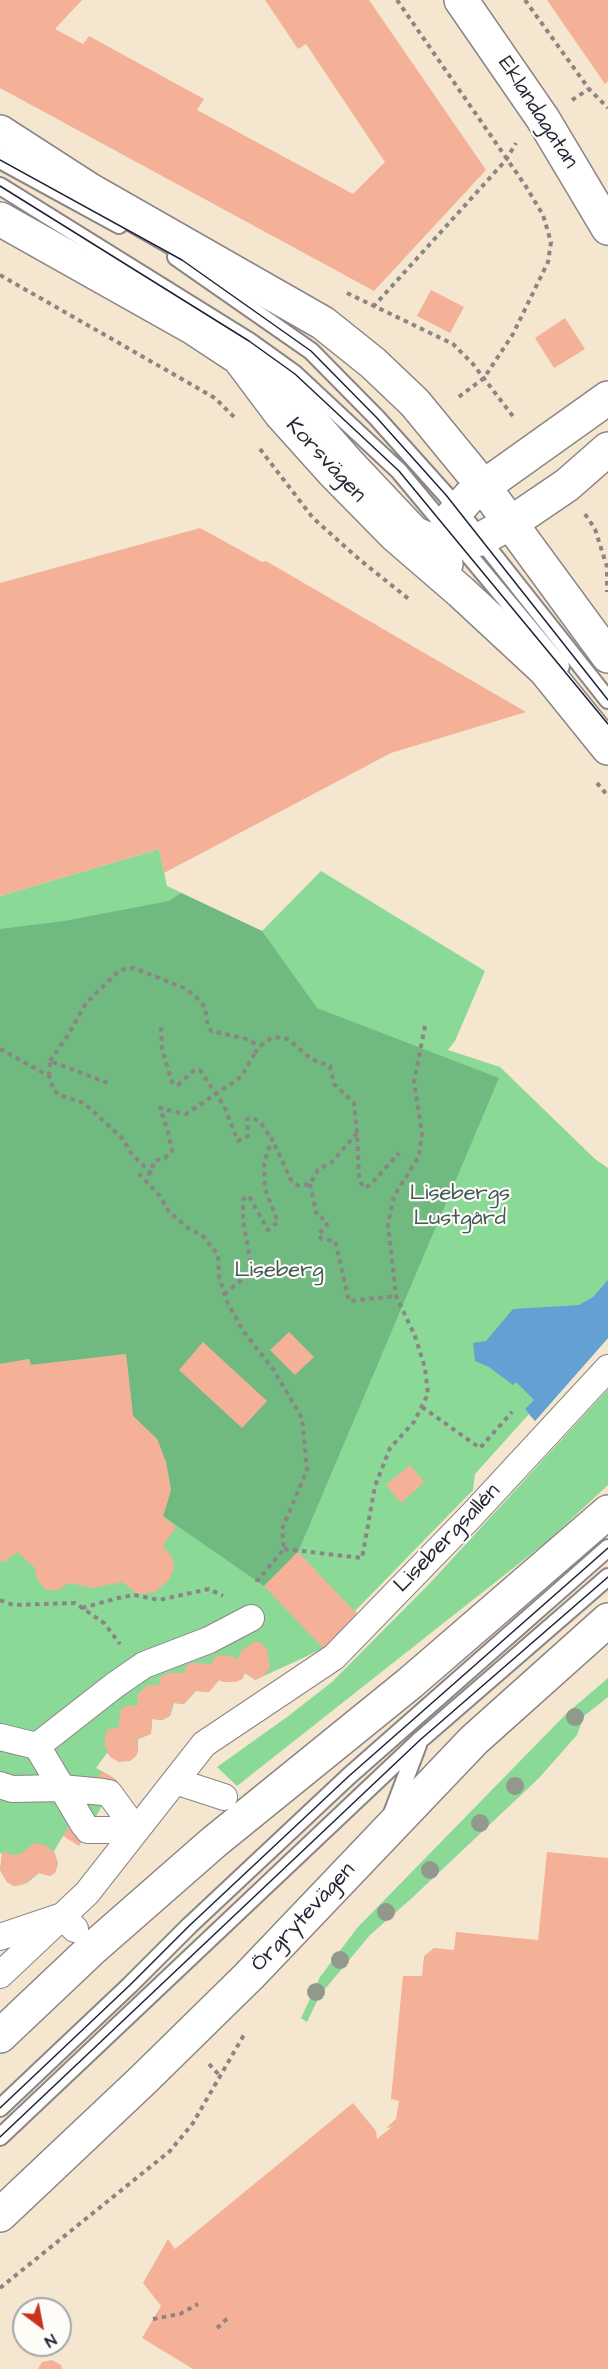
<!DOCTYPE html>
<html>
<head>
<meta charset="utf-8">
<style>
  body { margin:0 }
  #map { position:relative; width:608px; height:2369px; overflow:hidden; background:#f5e6cf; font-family:"Architects Daughter",sans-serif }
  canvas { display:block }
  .north { position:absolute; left:12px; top:2297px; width:60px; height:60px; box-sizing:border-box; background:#fdfcf7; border:2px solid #a5a5ac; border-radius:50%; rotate:148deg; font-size:16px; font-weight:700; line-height:24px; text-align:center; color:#22223b }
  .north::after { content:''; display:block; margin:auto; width:21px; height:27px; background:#c8321e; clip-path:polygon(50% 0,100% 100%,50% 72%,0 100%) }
</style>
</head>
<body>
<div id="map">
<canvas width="608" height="2369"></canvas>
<div class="north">N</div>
</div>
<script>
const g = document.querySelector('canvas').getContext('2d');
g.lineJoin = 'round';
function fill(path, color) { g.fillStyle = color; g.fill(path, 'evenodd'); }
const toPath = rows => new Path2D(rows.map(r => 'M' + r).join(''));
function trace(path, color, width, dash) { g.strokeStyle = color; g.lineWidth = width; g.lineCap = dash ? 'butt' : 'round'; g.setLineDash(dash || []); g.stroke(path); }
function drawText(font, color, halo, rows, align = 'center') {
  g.font = font + ' "Architects Daughter",sans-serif'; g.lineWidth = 4.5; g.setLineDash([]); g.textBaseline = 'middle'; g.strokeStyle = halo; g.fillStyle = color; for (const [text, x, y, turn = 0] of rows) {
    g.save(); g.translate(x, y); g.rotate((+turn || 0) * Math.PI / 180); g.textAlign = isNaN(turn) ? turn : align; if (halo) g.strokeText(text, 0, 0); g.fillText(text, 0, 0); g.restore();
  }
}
const green = toPath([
  [159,849,167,886,262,931,321,871,485,971,455,1041,448,1050,500,1067,595,1159,608,1168,608,1338,535,1421,529,1414,475,1474,473,1490,355,1611,359,1616,323,1648,303,1658,255,1680,245,1673,242,1679,235,1682,224,1682,219,1680,209,1692,196,1691,184,1704,174,1703,170,1716,162,1720,152,1719,151,1734,138,1739,138,1751,136,1756,119,1762,107,1753,96,1768,117,1780,88,1830,63,1836,54,1851,58,1863,55,1873,50,1876,39,1873,27,1883,14,1886,7,1882,0,1870,2,1854,0,1853,0,896],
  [608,1389,608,1485,550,1539,237,1786,217,1767,287,1717,332,1682,432,1581],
  [608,1678,608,1697,584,1716,577,1735,539,1778,412,1898,370,1935,320,1995,307,2022,301,2018,320,1977,358,1927,566,1714]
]);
const forest = toPath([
  [181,893,262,931,317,1008,499,1078,298,1552,264,1586,163,1516,171,1490,166,1462,157,1439,133,1416,126,1354,31,1365,29,1359,0,1364,0,929,64,921,169,901]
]);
const water = toPath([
  [608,1280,608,1338,535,1421,525,1409,534,1400,516,1382,513,1385,489,1367,475,1361,473,1343,486,1341,513,1309,579,1305,593,1297]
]);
const building = toPath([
  [0,0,82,0,55,29,83,44,89,36,204,99,197,110,353,194,385,162,306,44,298,49,265,0,369,0,486,170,374,291,0,88],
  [547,0,608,0,608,81,605,84],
  [431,290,464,307,450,333,417,316],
  [565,318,585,349,554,368,535,338],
  [200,528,262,562,266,561,526,712,391,753,164,873,159,849,0,896,0,583],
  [289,1332,314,1357,295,1375,270,1350],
  [203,1342,267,1401,242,1428,179,1370],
  [126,1354,133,1416,157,1439,166,1462,171,1490,163,1516,176,1527,163,1546,172,1557,174,1568,169,1580,155,1592,138,1594,122,1582,93,1588,68,1583,59,1590,47,1590,37,1580,35,1568,17,1552,4,1562,0,1561,0,1364,29,1359,31,1365],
  [410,1465,424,1482,401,1503,386,1485],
  [298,1552,359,1616,323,1648,264,1586],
  [253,1642,260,1642,267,1649,270,1668,263,1676,255,1680,245,1673,242,1679,235,1682,224,1682,219,1680,209,1692,196,1691,184,1704,173,1703,170,1716,162,1720,152,1719,151,1734,137,1739,138,1751,136,1756,130,1761,119,1762,110,1757,105,1747,105,1735,107,1730,119,1727,120,1711,124,1707,131,1705,138,1706,137,1695,148,1685,160,1685,159,1678,167,1673,184,1673,186,1666,192,1663,211,1664,215,1657,220,1655,232,1656,238,1660,240,1652],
  [102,1771,117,1780,109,1793,94,1784],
  [73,1820,88,1830,79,1846,63,1836],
  [34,1843,45,1845,54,1852,58,1863,55,1873,50,1876,39,1873,22,1885,14,1886,7,1882,0,1870,2,1854,4,1851,11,1855,20,1854],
  [547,1852,608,1858,608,2369,193,2369,142,2338,161,2306,143,2283,168,2239,175,2249,353,2103,376,2131,377,2139,392,2127,386,2128,396,2119,399,2101,391,2099,403,1976,422,1976,424,1956,434,1948,454,1950,456,1932,538,1940],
  [52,2360,61,2365,62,2369,38,2369,42,2362]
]);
const path = toPath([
  [397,0,525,185,543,215,551,242,548,262,513,334,484,378,456,399],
  [525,0,589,89,608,108],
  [572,100,589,89],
  [0,275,215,398,237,420],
  [347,293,453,344,473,364,515,419],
  [373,307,506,160,516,143],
  [260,449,313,518,360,560,410,600],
  [585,514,595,529,607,567,607,592],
  [597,783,608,796],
  [161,1027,162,1049,172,1082,178,1085,193,1071,200,1070,224,1106,238,1141,248,1136,247,1119,253,1118,260,1122,272,1139],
  [0,1049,49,1076,54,1091,62,1096,84,1103,123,1139,131,1153,151,1173,154,1161,165,1158,172,1151,168,1131,160,1108,167,1110],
  [255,1053,260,1046,273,1037,288,1039,311,1059,330,1066,334,1084,354,1103,357,1133],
  [50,1061,68,1035,86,1003,120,970,134,968,184,988,196,997,205,1007,207,1022,211,1031,246,1039,260,1046],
  [49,1076,50,1061,108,1083],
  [151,1173,140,1175,160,1196,169,1212,188,1228,204,1237,218,1255,219,1277,227,1302,244,1332,273,1369,302,1418,307,1470,282,1529,284,1549,257,1581,256,1586],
  [310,1184,317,1216,326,1220,327,1225,318,1235,322,1239,335,1241,349,1301,396,1296],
  [224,1294,252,1272,243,1220,243,1199,249,1196,268,1230,278,1222,265,1189,264,1163,272,1139,291,1180,299,1186,310,1184,318,1170,332,1162,357,1133,359,1179,364,1188,370,1185,399,1153],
  [422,1407,480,1448,512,1412],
  [284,1549,362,1558,375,1486,390,1448,414,1422,428,1394,425,1368,415,1336,396,1296,388,1224,394,1196,419,1156,422,1133,414,1082,425,1026],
  [0,1600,13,1605,75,1603,104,1623,120,1644],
  [82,1608,118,1598,134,1595,159,1600,209,1589,223,1596],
  [209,2064,220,2076],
  [0,2288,170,2151,193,2123,245,2033],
  [153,2319,180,2314,198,2304],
  [217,2328,230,2316]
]);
const service = toPath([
  [0,160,119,225],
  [0,186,249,341,295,374,399,471,561,666],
  [176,257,311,351,377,418,446,495,608,700],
  [391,1816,418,1745],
  [0,2108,130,1985,189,1926,349,1776,608,1548],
  [0,2137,420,1740,608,1577]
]);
const pedestrian = toPath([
  [0,1737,37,1746,84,1825],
  [37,1746,115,1685,144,1665,209,1640,251,1618],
  [175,1781,224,1797],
  [0,1785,12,1789,62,1788,103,1792],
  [109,1793,136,1830],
  [88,1830,136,1830],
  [0,1937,62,1916,75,1929],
  [0,1975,87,1893,204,1744,334,1657,471,1516,608,1368]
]);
const tertiary = toPath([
  [461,0,543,119,608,228],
  [250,366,286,393,347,462,414,533,443,546,481,539,517,519,567,485,608,449],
  [446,564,441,555,448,521,469,497,608,398]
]);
const secondary = toPath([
  [0,132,90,190,323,323,373,363,415,403,484,487,608,656],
  [0,219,192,327,239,358,281,414,334,473,395,535,461,592,545,670,608,748],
  [0,2036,93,1948,214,1842,410,1683,608,1512],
  [0,2215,143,2080,249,1976,474,1740,608,1620]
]);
const tram = toPath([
  [0,160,182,260,311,351,377,418,446,495,608,700],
  [0,186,249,341,295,374,399,471,608,724],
  [0,2108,130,1985,189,1926,349,1776,608,1548],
  [0,2137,420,1740,608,1577]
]);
const pathBridge = toPath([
  [167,1110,186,1114,241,1077,255,1053]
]);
const trees = [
  [575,1717],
  [515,1786],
  [480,1823],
  [430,1870],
  [386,1912],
  [340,1960],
  [316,1992]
];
const streetNames = [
  ["Eklandagatan",537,113,57],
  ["Korsvägen",325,461,47],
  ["Lisebergsallén",448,1539,-46],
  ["Örgrytevägen",304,1918,-47]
];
const parkNames = [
  ["Lisebergs",460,1194],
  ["Lustgård",460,1219],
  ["Liseberg",279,1271]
];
fill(green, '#8bd997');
fill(forest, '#70b980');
fill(water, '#63a1d4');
fill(building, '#f5b197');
trace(service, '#8c8485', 20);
trace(pedestrian, '#8c8485', 28);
trace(tertiary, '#8c8485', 36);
trace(secondary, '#8c8485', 36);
trace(path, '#8c8485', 4, [4.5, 4.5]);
trace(service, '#fff', 16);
trace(pedestrian, '#fff', 26);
trace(tertiary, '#fff', 33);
trace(secondary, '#fff', 33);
trace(tram, '#22223b', 1.5);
trace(pathBridge, '#8c8485', 4, [4.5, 4.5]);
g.fillStyle = '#93988d';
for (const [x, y] of trees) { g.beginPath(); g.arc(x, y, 9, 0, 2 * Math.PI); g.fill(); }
drawText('22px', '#22223b', '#fdfcf7', streetNames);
drawText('22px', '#425957', '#fdfcf7', parkNames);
</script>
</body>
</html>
